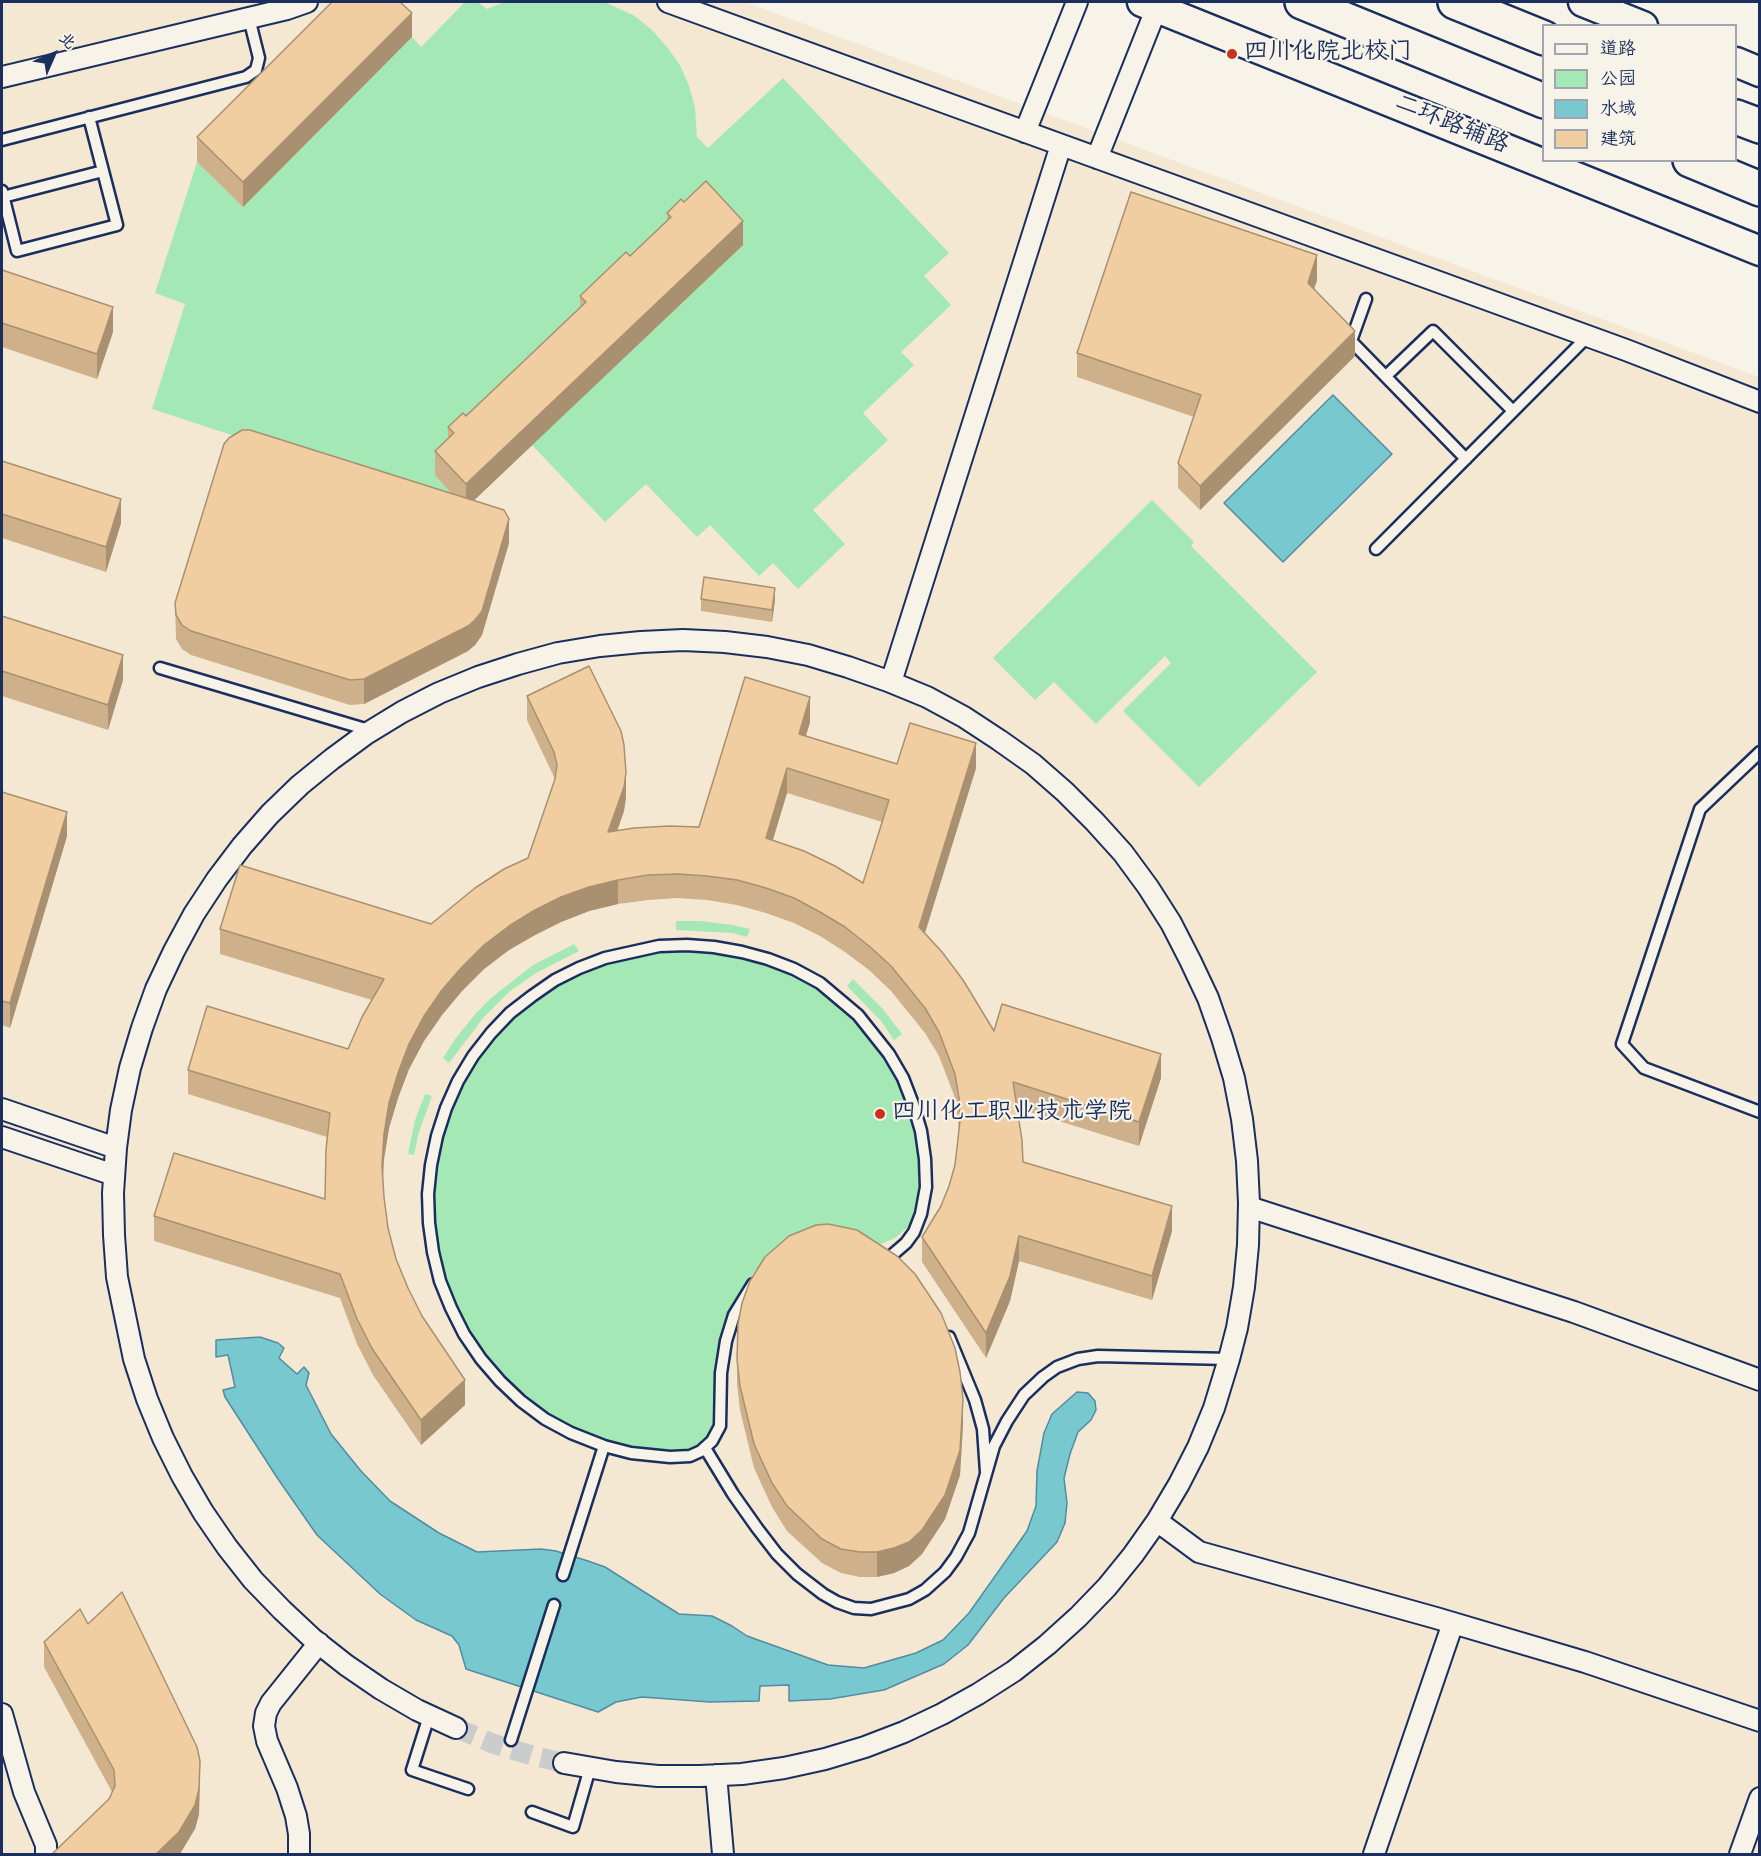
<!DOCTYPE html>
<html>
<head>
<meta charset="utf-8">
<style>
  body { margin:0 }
  #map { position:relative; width:1761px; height:1856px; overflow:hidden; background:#f7f3e8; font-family:"Indie Flower","LXGW WenKai TC",sans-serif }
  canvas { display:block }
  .frame { position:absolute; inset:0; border:3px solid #1b2f5e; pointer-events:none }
  .legend { position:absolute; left:1542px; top:24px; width:195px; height:138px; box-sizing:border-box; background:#f7f3e8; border:2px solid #9fa5b1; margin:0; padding:8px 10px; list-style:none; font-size:18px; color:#1b2f5e }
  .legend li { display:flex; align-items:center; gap:12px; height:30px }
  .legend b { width:30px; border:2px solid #9fa5b1 }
  .north { position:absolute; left:24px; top:24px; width:60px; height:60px; -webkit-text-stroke:4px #f7f3e8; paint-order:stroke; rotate:45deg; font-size:16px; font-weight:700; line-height:24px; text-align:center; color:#1b2f5e }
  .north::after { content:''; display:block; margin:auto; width:21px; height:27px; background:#1b2f5e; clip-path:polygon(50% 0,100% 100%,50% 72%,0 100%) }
</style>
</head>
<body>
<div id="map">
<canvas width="1761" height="1856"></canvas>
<div class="frame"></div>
<ul class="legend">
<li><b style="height:8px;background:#f7f3e8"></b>道路</li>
<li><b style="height:16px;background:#a4e9b5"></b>公园</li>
<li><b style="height:16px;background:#78c9cf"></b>水域</li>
<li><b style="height:16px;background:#f0cea1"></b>建筑</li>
</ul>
<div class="north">北</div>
</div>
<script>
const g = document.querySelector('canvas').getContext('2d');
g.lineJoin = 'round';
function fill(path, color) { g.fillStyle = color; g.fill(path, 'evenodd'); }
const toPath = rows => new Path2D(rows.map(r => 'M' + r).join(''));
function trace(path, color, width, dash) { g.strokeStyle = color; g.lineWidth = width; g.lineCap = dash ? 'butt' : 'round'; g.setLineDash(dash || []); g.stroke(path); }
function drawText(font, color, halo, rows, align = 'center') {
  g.font = font + ' "Indie Flower","LXGW WenKai TC",sans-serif'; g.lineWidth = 4.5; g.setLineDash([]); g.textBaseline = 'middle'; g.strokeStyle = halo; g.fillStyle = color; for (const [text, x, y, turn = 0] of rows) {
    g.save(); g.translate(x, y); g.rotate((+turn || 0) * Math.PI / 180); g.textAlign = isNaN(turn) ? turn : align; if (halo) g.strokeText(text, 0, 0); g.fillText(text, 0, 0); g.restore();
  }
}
const built = toPath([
  [2,2,745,2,1759,377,1759,1854,2,1854]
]);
const green = toPath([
  [465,2,478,2,487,9,504,2,605,2,635,16,652,30,667,47,680,65,689,86,695,107,697,137,708,148,783,78,949,253,924,276,951,305,901,352,914,365,863,413,888,440,813,510,845,544,798,589,773,563,759,576,710,525,697,537,646,484,605,522,532,445,466,508,311,461,152,409,185,304,155,293,197,162,243,207,412,37,421,47],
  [1152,500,1194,542,1191,546,1317,672,1199,787,1123,711,1171,663,1165,656,1096,724,1054,682,1035,700,993,658],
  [676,921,700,921,733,925,750,929,747,937,733,933,676,930],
  [574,944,579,951,536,973,510,991,484,1017,449,1063,443,1058,455,1039,477,1012,491,998,533,965],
  [687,951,714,953,740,958,766,965,791,975,816,988,854,1019,884,1057,897,1081,907,1106,914,1132,919,1159,919,1186,915,1212,908,1227,895,1238,881,1244,869,1243,768,1258,755,1271,740,1291,728,1313,720,1340,715,1373,714,1425,708,1437,701,1443,688,1450,671,1451,632,1447,606,1440,573,1428,548,1414,525,1396,504,1377,486,1355,470,1331,457,1306,446,1279,439,1251,435,1223,434,1194,437,1166,443,1137,452,1110,463,1084,478,1060,496,1037,515,1018,535,1001,558,986,607,964,660,953],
  [853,979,882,1008,902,1034,894,1040,881,1021,847,986],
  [425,1094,432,1096,419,1132,414,1155,408,1154,415,1120]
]);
const water = toPath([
  [1333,395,1392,454,1283,562,1224,503,1333,395],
  [260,1337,278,1343,284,1348,279,1358,297,1374,304,1367,309,1373,306,1385,331,1434,361,1471,390,1501,439,1533,477,1552,541,1549,556,1551,588,1561,605,1567,679,1614,712,1616,732,1626,747,1636,828,1665,864,1668,916,1653,943,1640,969,1613,1027,1531,1036,1506,1037,1471,1044,1433,1052,1414,1077,1392,1088,1393,1095,1401,1096,1410,1091,1420,1078,1432,1070,1454,1064,1478,1067,1503,1065,1523,1057,1542,1004,1598,968,1645,944,1664,884,1690,830,1699,789,1701,789,1685,760,1686,759,1701,710,1702,642,1697,616,1702,598,1712,466,1669,459,1645,452,1636,416,1620,380,1594,317,1535,278,1479,225,1397,223,1390,235,1387,228,1355,216,1357,216,1340,260,1337]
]);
const minorTunnel = toPath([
  [456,1728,494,1744,534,1756,564,1763]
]);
const service = toPath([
  [2,140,246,77,256,70,259,58,249,18],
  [2,191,17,251,117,225,89,117],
  [3,197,103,171],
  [1366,299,1351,341,1466,459],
  [1386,376,1433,331,1513,411],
  [1376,549,1588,336],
  [160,668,372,731],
  [1760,752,1700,809,1622,1044,1644,1068,1760,1112],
  [753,1284,734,1315,726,1341,721,1373,720,1426,712,1441,701,1451,690,1456,670,1457,631,1453,604,1446,571,1433,545,1419,521,1401,500,1381,481,1359,464,1334,451,1308,440,1281,433,1252,429,1223,428,1194,431,1165,437,1136,446,1108,458,1081,473,1056,491,1033,510,1013,532,996,555,980,579,968,605,958,659,946,687,945,714,947,742,952,768,959,794,969,820,983,858,1015,889,1054,903,1078,913,1104,921,1131,925,1159,926,1187,921,1214,914,1232,906,1243,884,1262],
  [949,1337,975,1400,983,1429,986,1472],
  [705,1448,733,1494,757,1528,777,1554,797,1574,823,1594,837,1602,854,1608,871,1609,909,1599,925,1590,945,1572,956,1557,969,1533,994,1446,1007,1421,1024,1395,1043,1377,1057,1367,1078,1359,1098,1356,1229,1359],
  [563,1575,604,1446],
  [429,1716,412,1770,468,1789],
  [511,1740,554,1605],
  [532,1812,573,1827,590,1768]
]);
const minor = toPath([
  [668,2,1626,350,1760,402],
  [2,77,249,18,287,9,307,2],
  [1025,132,1077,2],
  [1097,158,1157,7],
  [891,682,1061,145],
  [2,1109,116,1148],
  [2,1137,114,1175],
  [1249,1207,1574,1312,1760,1380],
  [1157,1521,1199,1552,1436,1618,1585,1662,1760,1721],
  [2,1714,24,1792,46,1845,46,1854],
  [456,1728,417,1710,381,1689,346,1665,313,1639,282,1610,253,1580,227,1547,203,1512,182,1476,163,1438,147,1399,134,1359,117,1277,114,1235,113,1193,116,1148,121,1110,130,1068,142,1028,156,989,174,951,194,914,217,879,242,846,270,814,300,785,332,759,366,734,402,712,439,693,478,677,518,664,558,653,600,646,641,642,683,640,725,642,767,647,808,655,848,667,888,681,927,697,964,717,999,740,1033,764,1065,792,1095,822,1123,853,1148,887,1171,923,1190,960,1208,998,1222,1038,1234,1078,1242,1119,1247,1161,1249,1203,1248,1245,1244,1287,1237,1328,1229,1359,1214,1408,1198,1447,1179,1484,1157,1521,1133,1555,1107,1587,1078,1617,1047,1645,1014,1671,978,1694,942,1714,904,1732,865,1747,825,1759,784,1768,742,1774,700,1776,658,1776,616,1772,564,1763],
  [716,1775,723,1854],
  [299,1854,299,1834,296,1816,287,1788,267,1741,264,1726,266,1713,271,1703,319,1643],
  [1374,1854,1453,1623],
  [1740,1854,1760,1798]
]);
const secondary = toPath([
  [1142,2,1760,251],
  [1583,2,1643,26],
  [1736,62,1760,72]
]);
const trunk = toPath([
  [1302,2,1544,101],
  [1455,2,1544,38],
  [1736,117,1760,126],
  [1690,160,1760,189]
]);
const wall = toPath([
  [412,37,243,207,197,162,197,137],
  [684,202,743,245,474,500,509,543,482,635,475,645,468,651,364,704,350,705,191,655,182,649,176,639,175,603,451,493,435,475,435,451,448,438,448,427,466,416,580,307,580,296,630,256,667,221,667,213],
  [2,270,113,332,97,379,2,347],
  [1317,280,1314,289,1355,356,1200,510,1178,488,1178,463,1194,417,1077,377,1077,353],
  [2,461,121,523,106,572,2,538],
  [701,599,775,600,772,622,701,611],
  [2,616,123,680,108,730,2,696],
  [527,696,626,797,624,811,617,831,699,827,810,722,806,736,897,764,976,768,925,933,994,1031,1161,1078,1139,1146,1017,1108,1023,1162,1172,1231,1152,1300,1019,1261,1010,1301,986,1358,922,1262,922,1237,941,1206,949,1186,955,1165,959,1130,955,1098,939,1056,925,1033,891,991,869,970,845,952,820,936,794,923,766,913,737,905,707,900,678,898,648,900,618,904,589,911,561,922,535,935,509,950,484,969,462,991,442,1015,424,1041,409,1069,398,1098,389,1128,384,1159,383,1180,384,1197,388,1228,396,1259,408,1288,465,1405,421,1445,373,1375,357,1344,340,1298,154,1241,154,1216,325,1199,327,1137,188,1094,188,1070,348,1049,372,1000,220,954,220,929,431,924,528,858,555,780,554,777,527,720],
  [787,793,882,822,863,883,772,841],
  [2,792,67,836,10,1028,2,1025],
  [737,1360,963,1424,960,1475,945,1519,922,1554,909,1566,894,1573,877,1577,860,1577,841,1573,822,1563,787,1531,772,1507,754,1468,740,1410,737,1384],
  [88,1624,200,1785,199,1814,195,1829,109,1799,112,1792,44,1667,44,1642]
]);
const shadedWall = toPath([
  [412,13,412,37,243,207,243,182],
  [743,221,743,245,466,508,466,484],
  [1317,255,1317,280,1308,307,1308,283],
  [113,307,113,332,97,379,97,354],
  [1355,331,1355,356,1200,510,1200,486],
  [121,499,121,523,106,572,106,547],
  [509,519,509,543,482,635,475,645,468,651,364,704,364,679],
  [775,588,775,600,772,622,772,610],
  [123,655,123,680,108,730,108,705],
  [810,697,810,722,799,758,799,734],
  [976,743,976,768,919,952,919,927],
  [787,768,787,793,766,863,766,838],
  [626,773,626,797,624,811,608,857,608,832],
  [67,812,67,836,10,1028,10,1003],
  [618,880,618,904,589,911,561,922,535,935,509,950,484,969,462,991,442,1015,424,1041,409,1069,398,1098,389,1128,384,1159,382,1190,382,1166,384,1134,389,1103,398,1073,409,1044,424,1016,442,990,462,967,484,945,509,926,535,910,561,897,589,887],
  [1161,1054,1161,1078,1139,1146,1139,1122],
  [1172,1206,1172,1231,1152,1300,1152,1276],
  [1019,1236,1019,1261,1010,1301,986,1358,986,1333],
  [465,1380,465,1405,421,1445,421,1420],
  [963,1399,963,1424,960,1475,945,1519,922,1554,909,1566,894,1573,877,1577,877,1552],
  [200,1761,199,1814,195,1829,180,1854,156,1854]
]);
const building = toPath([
  [332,2,400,2,412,13,243,182,197,137,332,2],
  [706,181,743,221,466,484,435,451,454,433,448,427,463,413,466,416,586,302,580,296,626,252,630,256,671,217,667,213,681,199,684,202,706,181],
  [1131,192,1317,255,1308,283,1355,331,1200,486,1178,463,1201,395,1077,353,1131,192],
  [2,270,113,307,97,354,2,323,2,270],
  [242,430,250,430,504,510,509,519,482,611,475,620,468,626,364,679,350,680,191,631,182,625,176,615,175,603,224,444,229,438,242,430],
  [2,461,121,499,106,547,2,514,2,461],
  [704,577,775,588,772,610,701,599,704,577],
  [2,616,123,655,108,705,2,671,2,616],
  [589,666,621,731,624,745,626,773,624,787,608,832,634,828,669,826,699,827,745,677,810,697,799,734,897,764,910,723,976,743,919,927,942,952,963,980,994,1031,1002,1004,1161,1054,1139,1122,1013,1082,1022,1140,1023,1162,1172,1206,1152,1276,1019,1236,1010,1276,986,1333,922,1237,941,1206,949,1186,955,1165,960,1121,959,1098,955,1074,939,1032,925,1008,891,966,869,946,845,927,820,912,794,898,766,888,737,880,707,876,678,874,648,875,618,880,589,887,561,897,535,910,509,926,484,945,462,967,442,990,424,1016,409,1044,398,1073,389,1103,384,1134,382,1166,384,1197,388,1228,396,1259,408,1288,422,1316,465,1380,421,1420,373,1350,357,1319,340,1274,154,1216,174,1153,325,1199,326,1150,330,1113,188,1070,207,1006,348,1049,362,1017,384,979,220,929,240,865,431,924,475,888,504,869,528,858,555,779,557,765,554,752,527,696,589,666],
  [787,768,889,800,863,883,835,866,804,851,766,838,787,768],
  [2,792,67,812,10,1003,2,1001,2,792],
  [828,1224,857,1230,897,1256,915,1274,941,1313,955,1348,960,1372,963,1399,960,1450,945,1495,922,1530,909,1542,894,1548,877,1552,860,1552,841,1549,822,1539,787,1506,772,1483,754,1444,740,1386,737,1360,738,1324,742,1303,750,1281,765,1257,789,1236,816,1225,828,1224],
  [122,1592,197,1747,200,1761,199,1789,195,1805,179,1832,156,1854,52,1854,109,1799,115,1786,114,1770,44,1642,80,1609,88,1624,122,1592]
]);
const markers = [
  [1232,54,6,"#c8321e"],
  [880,1114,6,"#c8321e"]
];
const poiNames = [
  ["四川化院北校门",1244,54],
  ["四川化工职业技术学院",892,1114]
];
const streetNames = [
  ["二环路辅路",1451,126,22]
];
fill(built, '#f5e8d3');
fill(green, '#a4e9b5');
fill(water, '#78c9cf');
trace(water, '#538ba2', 1.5);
trace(minorTunnel, '#cbcccc', 20, [20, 10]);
trace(service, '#1b2f5e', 15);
trace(minor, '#1b2f5e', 24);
trace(secondary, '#1b2f5e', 33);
trace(trunk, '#1b2f5e', 38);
trace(service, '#f7f3e8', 10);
trace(minor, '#f7f3e8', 20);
trace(secondary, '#f7f3e8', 28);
trace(trunk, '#f7f3e8', 33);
fill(wall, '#ceb18a');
fill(shadedWall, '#a89071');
fill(building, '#f0cea1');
trace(building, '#a89071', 1.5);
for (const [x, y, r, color] of markers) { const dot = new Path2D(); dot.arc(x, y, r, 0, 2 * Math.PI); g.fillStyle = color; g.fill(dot); trace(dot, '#f7f3e8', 2); }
drawText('24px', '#1b2f5e', '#f7f3e8', poiNames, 'left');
drawText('24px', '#1b2f5e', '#f7f3e8', streetNames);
</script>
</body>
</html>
